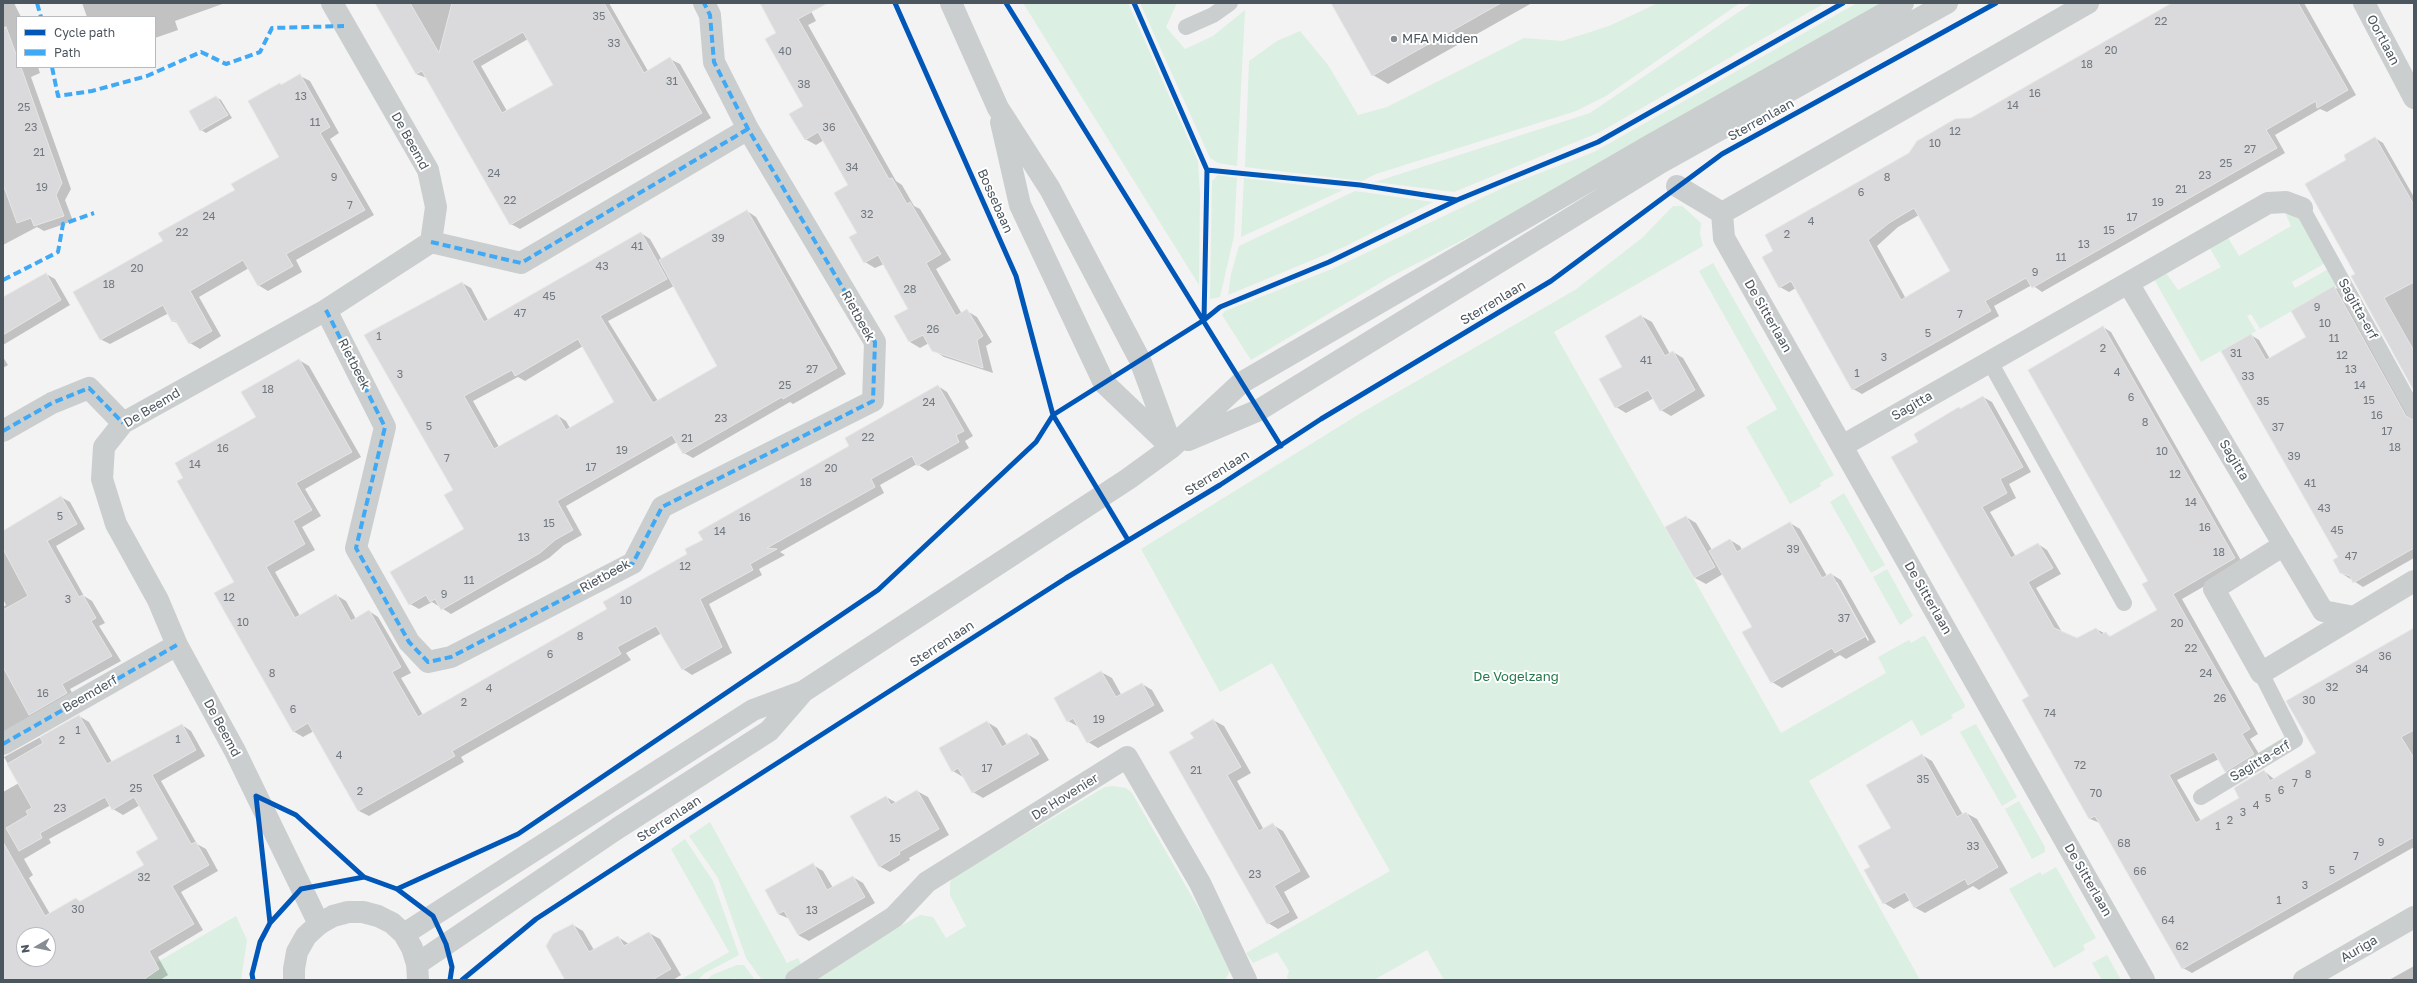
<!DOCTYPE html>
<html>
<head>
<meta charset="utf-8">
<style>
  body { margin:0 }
  #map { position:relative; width:2417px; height:983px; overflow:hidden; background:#f4f3f3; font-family:"Golos Text",sans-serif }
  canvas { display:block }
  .frame { position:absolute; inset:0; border:4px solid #4c565e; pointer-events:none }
  .legend { position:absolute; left:16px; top:16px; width:140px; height:52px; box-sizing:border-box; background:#fff; border:1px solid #b7bbbf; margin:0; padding:5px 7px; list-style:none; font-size:12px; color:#4c565e }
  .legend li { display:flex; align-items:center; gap:8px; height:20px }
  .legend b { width:20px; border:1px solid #b7bbbf }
  .north { position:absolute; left:16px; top:927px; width:40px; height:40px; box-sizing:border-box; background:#fff; border:1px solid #b7bbbf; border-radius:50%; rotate:261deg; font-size:11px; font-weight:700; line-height:16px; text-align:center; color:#4c565e }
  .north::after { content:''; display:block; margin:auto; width:14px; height:18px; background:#878d92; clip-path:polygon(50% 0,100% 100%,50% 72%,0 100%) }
</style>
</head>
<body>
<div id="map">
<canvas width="2417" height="983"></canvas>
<div class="frame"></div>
<ul class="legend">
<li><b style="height:5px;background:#0057b8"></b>Cycle path</li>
<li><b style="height:5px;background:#3fa9f5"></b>Path</li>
</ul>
<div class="north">N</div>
</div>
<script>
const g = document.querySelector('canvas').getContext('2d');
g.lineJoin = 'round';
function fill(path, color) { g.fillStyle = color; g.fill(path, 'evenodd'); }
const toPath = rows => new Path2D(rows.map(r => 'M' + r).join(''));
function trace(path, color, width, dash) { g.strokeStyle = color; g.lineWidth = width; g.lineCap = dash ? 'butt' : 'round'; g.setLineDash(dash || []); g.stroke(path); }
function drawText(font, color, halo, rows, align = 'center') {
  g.font = font + ' "Golos Text",sans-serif'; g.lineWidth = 4; g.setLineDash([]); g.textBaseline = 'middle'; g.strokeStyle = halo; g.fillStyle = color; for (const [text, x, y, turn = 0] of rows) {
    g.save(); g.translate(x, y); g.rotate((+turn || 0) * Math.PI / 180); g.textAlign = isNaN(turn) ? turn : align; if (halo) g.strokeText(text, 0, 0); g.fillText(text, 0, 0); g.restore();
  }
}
const green = toPath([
  [1023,3,1128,3,1198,161,1200,195,1199,285],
  [1140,3,1177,3,1166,27,1185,49,1213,36,1245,10,1237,166,1218,163,1210,158],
  [1658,3,1740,3,1606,96,1576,111,1376,174,1362,181,1245,167,1249,61,1277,41,1300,31,1328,65,1358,115,1387,107,1524,38,1562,41,1609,26],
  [1752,3,1825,3,1600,132,1454,192,1375,182,1590,113],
  [1857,3,1884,3,1496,223,1390,277,1251,360,1222,315,1225,311,1332,269,1509,185,1594,152],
  [1218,175,1237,178,1235,216,1234,236,1220,297,1210,299,1212,181],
  [1244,178,1343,190,1241,237],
  [1355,191,1433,202,1344,247,1228,295,1231,274,1239,246],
  [1673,206,1682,206,1701,223,1700,234,1703,246,1554,332,1781,733,1886,673,1878,657,1909,640,1911,643,1923,636,1925,636,1965,705,1964,708,1951,715,1953,718,1921,736,1912,720,1809,781,1920,980,1444,980,1427,950,1374,980,1289,980,1287,977,1289,971,1277,952,1253,963,1246,953,1390,871,1272,663,1220,692,1141,549,1361,413,1575,290,1642,238],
  [2295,210,2327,262,2292,282,2295,288,2330,268,2336,286,2260,329,2251,314,2247,316,2256,331,2201,362,2154,279,2166,273,2178,290,2221,267,2209,247,2227,236,2239,256,2291,226,2286,215],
  [1713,263,1834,475,1820,483,1821,486,1790,504,1746,427,1777,409,1699,271],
  [1844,493,1885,565,1871,573,1830,502],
  [1887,569,1913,616,1900,625,1873,577],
  [1976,724,2017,797,2002,806,1960,732],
  [1113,786,1126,788,1132,793,1228,959,1230,971,1225,980,807,980,920,915,933,917,946,938,966,926,950,895,950,883,953,877,1105,787],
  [2019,801,2045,847,2045,852,2032,859,2005,809],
  [710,822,787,963,798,958,801,964,792,970,790,980,762,980,746,958,718,878,689,836],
  [685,839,713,881,739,955,705,973,698,980,680,980,729,952,671,849],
  [2056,867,2096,938,2083,945,2085,950,2054,968,2009,889,2040,872,2042,875],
  [236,916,247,940,241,980,127,980],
  [2107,955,2121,980,2102,980,2092,963],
  [737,965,744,965,755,980,736,980,734,978,730,980,707,980,712,975]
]);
const shadow = toPath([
  [3,3,14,3,21,17,17,17,17,67,38,67,40,73,31,77,71,189,65,200,73,221,44,231,37,227,3,245],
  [82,3,225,3,175,21,178,30,155,38,155,17,87,17],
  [375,3,609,3,648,71,670,59,680,64,711,118,520,229,511,224,427,78,416,74],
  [528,39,554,85,507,111,481,66],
  [766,3,816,3,809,7,816,21,808,25,896,181,902,185,914,206,920,209,951,260,936,269,962,314,967,311,977,317,992,342,986,346,993,373,944,357,933,350,929,343,920,348,910,342,895,317,909,309,884,264,875,268,865,262,850,185,824,140,816,145,805,139,805,106],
  [1332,3,1532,3,1388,84,1373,75],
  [2175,3,2304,3,2356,95,2327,112,2320,109,2275,135,2285,153,2042,292,2032,285,1994,306,1999,316,1862,394,1853,389,1796,288,1789,292,1780,287,1774,251,1971,119],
  [1919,215,1952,271,1906,299,1877,246,1898,227],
  [300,76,310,81,339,133,330,139,374,215,296,260,302,272,268,291,258,285,249,268,199,297,221,336,200,349,190,343,179,324,173,321,169,313,110,344,100,339,164,242,281,157,280,84,283,86],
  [216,97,221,100,232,118,206,133,201,130],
  [2375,138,2383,143,2414,197,2414,389,2357,274,2348,160],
  [747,211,756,217,846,374,793,404,790,402,693,458,684,453,677,442,566,506,582,535,564,545,549,558,451,614,432,602,419,609,410,604,466,530,454,490,462,283,471,288,488,320,641,233,650,239,662,260],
  [674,286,719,366,658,401,608,321],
  [583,346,615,402,570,428,566,421,557,415,499,447,473,401,518,377,525,381],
  [46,274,55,279,70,305,3,345,3,298],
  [2334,287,2343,292,2414,421,2414,558,2363,587,2341,573,2340,557,2251,335,2259,340,2270,359,2307,337],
  [1641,316,1652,322,1670,354,1673,352,1683,358,1705,396,1671,416,1661,410,1654,398,1626,413,1616,407,1623,367],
  [2103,327,2111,332,2243,564,2182,599,2258,734,2250,739,2262,759,2234,776,2225,771,2219,759,2177,780,2201,821,2241,798,2264,771,2274,779,2318,754,2414,629,2414,847,2192,973,2183,968,2100,823,2090,819,2030,697,1919,442,1959,408,1961,409,1983,397,1992,402,2031,472,2009,484,2016,498,1990,512,2016,557,2038,544,2047,550,2061,574,2036,588,2062,632,2077,639,2096,629,2112,637,2159,611,2149,581],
  [3,357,8,365,3,368],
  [299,360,309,366,361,457,305,489,321,516,302,527,315,550,275,572,300,616,336,595,346,601,356,619,369,611,378,617,411,673,401,678,423,715,609,610,688,554,704,540,851,446,938,386,947,392,973,436,965,441,969,448,928,471,917,464,880,485,884,493,780,552,785,555,759,569,762,575,709,604,732,653,692,675,683,669,662,633,626,653,631,660,461,757,464,762,369,816,359,811,314,731,303,737,293,731,235,582,184,478,257,417],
  [61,497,70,502,85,529,56,546,84,596,92,601,105,623,99,626,121,661,70,689,75,698,3,741,3,607,6,605,3,599,3,531],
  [1686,517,1696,523,1712,550,1730,540,1740,546,1742,550,1790,523,1800,529,1827,576,1831,574,1841,580,1876,642,1846,659,1840,655,1782,688,1772,682,1753,627,1723,574,1706,584,1695,578,1667,528],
  [1835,582,1837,582,1869,640,1868,641],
  [1101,672,1112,678,1122,696,1142,684,1152,690,1164,711,1098,748,1088,742,1079,727,1068,721],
  [79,716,89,722,112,762,182,725,191,731,205,756,161,781,197,844,206,849,218,871,181,892,203,930,158,957,168,975,160,980,3,980,3,792,19,783,4,757],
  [111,805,113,809,123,815,140,805,159,840,145,865,81,902,76,899,50,914,29,878,33,875,24,859,51,843,49,839],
  [24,935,48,935,48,959,24,959],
  [1213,720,1224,726,1251,773,1237,781,1264,830,1273,825,1283,831,1310,877,1284,892,1298,918,1278,929,1268,923,1195,739],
  [987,722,997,728,1007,745,1027,734,1037,740,1049,760,983,798,973,792,963,777,953,771],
  [1922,755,1932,761,1963,815,1966,813,1977,819,2008,873,1979,890,1973,886,1925,913,1914,907,1910,900,1894,909,1884,903,1871,867,1892,829],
  [917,791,928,797,949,835,909,858,910,860,890,872,879,866,886,797,897,803],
  [813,865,823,871,833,888,853,877,863,883,875,903,809,941,798,935,790,919,778,914],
  [573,925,583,931,594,950,618,937,629,944,649,933,660,939,681,975,673,980,566,980],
  [2414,966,2414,980,2389,980]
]);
const building = toPath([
  [375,3,410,3,439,53,452,3,604,3,644,73,670,57,702,113,510,225,422,71,416,74,375,3],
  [523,32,553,85,502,113,472,61,523,32],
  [760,3,828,3,798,19,889,179,892,178,907,204,910,202,941,254,926,263,956,316,967,309,983,336,977,340,983,368,932,351,923,335,909,342,894,316,908,309,878,255,864,263,849,237,857,233,834,193,848,185,818,132,805,140,789,114,803,106,765,39,776,33,760,3],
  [1331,3,1501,3,1372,76,1331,3],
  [2172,3,2298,3,2348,90,2317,108,2316,101,2266,130,2277,148,2032,288,2026,278,1985,301,1991,311,1852,390,1791,281,1779,288,1762,257,1773,251,1765,235,1909,153,1917,141,1955,119,1971,118,2172,3],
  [1914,208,1950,271,1901,300,1868,240,1889,223,1914,208],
  [6,27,17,57,17,67,21,67,62,183,56,195,64,216,34,226,31,218,17,223,3,184,3,28,6,27],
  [300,74,330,127,320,133,365,210,286,254,293,266,258,286,243,260,190,291,212,331,189,344,175,320,172,322,163,305,100,340,73,292,163,241,158,233,235,190,231,184,279,157,248,101,280,83,281,85,300,74],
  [216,96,228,115,200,131,189,111,216,96],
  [2375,137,2414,205,2414,282,2384,298,2414,351,2414,391,2351,276,2355,274,2305,184,2346,160,2344,155,2375,137],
  [747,210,837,368,783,399,782,397,683,454,672,435,557,501,573,530,555,540,540,553,441,610,435,599,430,602,426,595,409,605,390,572,464,529,444,495,453,490,364,335,462,282,484,322,641,232,667,279,600,316,653,403,717,366,659,260,747,210],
  [578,339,614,402,566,430,557,414,494,449,464,396,512,370,515,376,578,339],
  [46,273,61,300,3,335,3,297,46,273],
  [2334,286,2406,416,2414,420,2414,548,2353,583,2350,576,2340,573,2333,560,2338,557,2221,351,2251,334,2266,360,2306,337,2291,311,2334,286],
  [1641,315,1665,356,1673,351,1695,390,1660,411,1648,390,1615,408,1599,379,1622,367,1605,336,1641,315],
  [2103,326,2235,558,2173,594,2250,729,2242,734,2254,754,2225,772,2214,752,2169,775,2196,823,2239,798,2234,788,2264,770,2270,781,2316,753,2286,701,2414,628,2414,730,2401,737,2414,758,2414,837,2182,969,2095,816,2089,819,2022,700,2029,696,1891,457,1918,442,1914,434,1959,407,1960,409,1983,396,2023,467,2000,479,2007,493,1982,507,2011,558,2038,543,2053,568,2028,582,2054,628,2077,638,2096,628,2101,635,2106,632,2109,637,2157,610,2142,584,2148,581,2028,370,2103,326],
  [299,359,352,452,296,483,312,510,293,521,305,544,266,567,295,618,336,594,351,621,369,610,401,667,392,672,418,717,607,609,603,602,687,554,685,549,703,540,698,532,849,446,845,438,938,385,964,431,956,435,959,442,917,466,912,456,871,479,875,487,767,548,777,549,750,564,753,570,700,599,722,647,682,670,656,626,617,647,621,654,452,751,455,756,358,811,308,723,293,732,214,593,234,582,177,481,183,478,175,463,256,417,241,392,299,359],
  [61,496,77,524,47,541,79,597,83,595,96,618,91,621,112,656,62,684,67,693,29,715,3,667,3,610,28,596,3,549,3,531,61,496],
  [1686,516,1715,567,1694,578,1665,527,1686,516],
  [1790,522,1822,578,1831,573,1866,636,1835,653,1832,648,1771,683,1742,632,1752,627,1709,551,1730,539,1737,552,1790,522],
  [1101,671,1116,697,1142,683,1154,705,1087,743,1073,718,1067,722,1054,698,1101,671],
  [79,715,107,764,182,724,196,750,152,775,191,844,196,842,209,865,172,886,194,924,149,951,159,969,143,980,3,980,3,842,45,916,76,898,79,902,144,865,136,852,158,839,134,797,112,810,105,797,40,833,42,838,19,851,6,828,28,815,26,811,32,808,7,764,43,743,40,737,79,715],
  [24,935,48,935,48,959,24,959,24,935],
  [1213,719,1241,767,1227,775,1259,831,1273,823,1300,871,1274,886,1289,912,1267,924,1169,752,1194,738,1190,733,1213,719],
  [987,721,1002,747,1027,733,1039,754,972,793,958,768,952,772,939,748,987,721],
  [1922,754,1957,817,1966,812,1998,867,1968,885,1965,879,1914,908,1905,892,1883,904,1864,870,1870,867,1858,846,1891,828,1866,785,1922,754],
  [917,790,939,829,899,852,900,854,879,867,850,816,886,796,891,805,917,790],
  [813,863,827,890,853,876,865,897,798,935,784,911,778,914,765,890,813,863],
  [573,924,589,952,618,936,624,946,649,932,671,969,652,980,565,980,546,946,553,934,573,924]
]);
const service = toPath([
  [1186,27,1213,15,1230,3],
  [2302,208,2414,411],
  [1990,362,2124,603],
  [2201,797,2295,740,2261,673]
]);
const minor = toPath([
  [2364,3,2414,98],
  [1677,186,1722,213,2088,3],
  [1722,213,1724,238,2144,980],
  [431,242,521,263,748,129],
  [2128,283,2268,203,2286,202,2302,208],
  [326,310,385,427,356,548,409,642,428,662,451,657,633,563,662,507,873,401,875,342,748,129,714,62,710,15,704,3],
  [3,431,52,403,89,388,123,423],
  [1842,446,2128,283,2323,611,2354,617,2414,581],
  [2284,545,2214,589,2261,673,2354,617],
  [3,744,177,645],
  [319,924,235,751,177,645,158,600,116,524,102,479,104,447,123,423,326,310,431,242,436,207,428,170,332,3],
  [796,980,894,917,927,882,1127,757,1200,883,1246,980],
  [2304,980,2414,917]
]);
const tertiary = toPath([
  [951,3,998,108,1050,189,1140,360,1172,447],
  [1001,122,1020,205,1104,383,1168,444],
  [1188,440,1259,410,1660,163,1947,3],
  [404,934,753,710,804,691,1128,479,1172,447,1241,383,1649,146,1903,3],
  [417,964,618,828,769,731,802,693],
  [294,980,294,969,297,952,306,936,319,924,333,916,348,912,363,912,378,916,392,923,404,934,412,948,417,964,418,980]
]);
const quiet = toPath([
  [37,3,41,17],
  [52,67,58,96,92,91,147,76,201,52,226,64,260,52,272,28,344,26],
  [431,242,521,263,748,129],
  [3,280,58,252,63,224,94,213],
  [326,310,385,427,356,548,409,642,428,662,451,657,633,563,662,507,873,401,875,342,748,129,714,62,710,15,704,3],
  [3,431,52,403,89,388,123,423],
  [3,744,177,645]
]);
const cycleway = toPath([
  [895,3,1016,276,1053,415,1128,540],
  [1006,3,1281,446],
  [1134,3,1207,170,1204,320],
  [1207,170,1360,185,1457,200],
  [256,796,296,815,364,877,397,889,433,916,446,944,452,967,450,980],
  [256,796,270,923],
  [397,889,518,834,878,590,1036,442,1053,415,1204,320,1220,307,1329,262,1457,200,1598,142,1843,3],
  [253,980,252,974,260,942,270,923,301,889,364,877],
  [462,980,536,919,679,826,1066,578,1220,485,1321,419,1551,281,1722,154,1996,3]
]);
const markers = [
  [1394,39,4,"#878d92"]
];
const numberNames = [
  ["35",599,17],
  ["22",2161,22],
  ["33",614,44],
  ["20",2111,51],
  ["40",785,52],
  ["18",2087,65],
  ["31",672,82],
  ["38",804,85],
  ["16",2035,94],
  ["13",301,97],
  ["14",2013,106],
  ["25",24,108],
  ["11",315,123],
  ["23",31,128],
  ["36",829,128],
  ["12",1955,132],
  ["10",1935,144],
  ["27",2250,150],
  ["21",39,153],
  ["25",2226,164],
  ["34",852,168],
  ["24",494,174],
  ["23",2205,176],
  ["9",334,178],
  ["8",1887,178],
  ["19",42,188],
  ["21",2181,190],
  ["6",1861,193],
  ["22",510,201],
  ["19",2158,203],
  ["7",350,206],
  ["32",867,215],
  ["24",209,217],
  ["17",2132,218],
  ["4",1811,222],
  ["15",2109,231],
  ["22",182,233],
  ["2",1787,235],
  ["39",718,239],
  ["13",2084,245],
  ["41",637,247],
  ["11",2061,258],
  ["43",602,267],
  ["20",137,269],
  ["9",2035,273],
  ["18",109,285],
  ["28",910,290],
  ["45",549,297],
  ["9",2317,308],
  ["47",520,314],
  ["7",1960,315],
  ["10",2325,324],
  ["26",933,330],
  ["5",1928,334],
  ["1",379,337],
  ["11",2334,339],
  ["2",2103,349],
  ["31",2236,354],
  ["12",2342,356],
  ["3",1884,358],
  ["41",1646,361],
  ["27",812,370],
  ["13",2351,370],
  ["4",2117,373],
  ["1",1857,374],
  ["3",400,375],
  ["33",2248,377],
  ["25",785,386],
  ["14",2360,386],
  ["18",268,390],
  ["6",2131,398],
  ["15",2369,401],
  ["35",2263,402],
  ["24",929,403],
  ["16",2377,416],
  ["23",721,419],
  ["8",2145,423],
  ["5",429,427],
  ["37",2278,428],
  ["17",2387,432],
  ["22",868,438],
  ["21",687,439],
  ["18",2395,448],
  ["16",223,449],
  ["19",622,451],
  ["10",2162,452],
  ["39",2294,457],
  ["7",447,459],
  ["14",195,465],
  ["17",591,468],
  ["20",831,469],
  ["12",2175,475],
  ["18",806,483],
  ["41",2310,484],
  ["14",2191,503],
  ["43",2324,509],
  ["5",60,517],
  ["16",745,518],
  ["15",549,524],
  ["16",2205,528],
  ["45",2337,531],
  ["14",720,532],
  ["13",524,538],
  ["39",1793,550],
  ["18",2219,553],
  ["47",2351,557],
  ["12",685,567],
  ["11",469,581],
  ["9",444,595],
  ["12",229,598],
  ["3",68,600],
  ["10",626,601],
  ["37",1844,619],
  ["10",243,623],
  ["20",2177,624],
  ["8",580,637],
  ["22",2191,649],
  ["6",550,655],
  ["36",2385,657],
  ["34",2362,670],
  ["8",272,674],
  ["24",2206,674],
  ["32",2332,688],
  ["4",489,689],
  ["16",43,694],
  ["26",2220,699],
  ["30",2309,701],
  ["2",464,703],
  ["6",293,710],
  ["74",2050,714],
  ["19",1099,720],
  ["1",78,731],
  ["1",178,740],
  ["2",62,741],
  ["4",339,756],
  ["72",2080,766],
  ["17",987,769],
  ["21",1196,771],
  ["8",2308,775],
  ["35",1923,780],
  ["7",2295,784],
  ["25",136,789],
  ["6",2281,791],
  ["2",360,792],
  ["70",2096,794],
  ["5",2268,799],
  ["4",2256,806],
  ["23",60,809],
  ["3",2243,813],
  ["2",2230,821],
  ["1",2218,827],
  ["15",895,839],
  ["9",2381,843],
  ["68",2124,844],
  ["33",1973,847],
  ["7",2356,857],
  ["5",2332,871],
  ["66",2140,872],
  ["23",1255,875],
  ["32",144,878],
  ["3",2305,886],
  ["1",2279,901],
  ["30",78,910],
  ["13",812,911],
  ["64",2168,921],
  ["62",2182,947]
];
const poiNames = [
  ["MFA Midden",1402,39]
];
const streetNames = [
  ["Oortlaan",2383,40,62],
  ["Sterrenlaan",1761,120,-29],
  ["De Beemd",410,141,61],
  ["Bossebaan",995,201,66],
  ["Sterrenlaan",1493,303,-31],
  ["Sagitta-erf",2358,309,61],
  ["Rietbeek",858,316,61],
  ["De Sitterlaan",1768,316,60],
  ["Rietbeek",354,364,63],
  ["Sagitta",1912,406,-30],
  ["De Beemd",152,408,-31],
  ["Sagitta",2234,460,59],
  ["Sterrenlaan",1217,473,-32],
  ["Rietbeek",605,576,-29],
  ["De Sitterlaan",1928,598,60],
  ["Sterrenlaan",942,644,-33],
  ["Beemderf",90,694,-30],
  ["De Beemd",222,728,62],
  ["Sagitta-erf",2260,761,-31],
  ["De Hovenier",1065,797,-32],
  ["Sterrenlaan",669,819,-33],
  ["De Sitterlaan",2088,880,60],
  ["Auriga",2359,949,-30]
];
const parkNames = [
  ["De Vogelzang",1516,677]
];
fill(green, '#dbefe2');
fill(shadow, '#0003');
fill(building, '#dadadc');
trace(building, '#e5e5e6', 1);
trace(service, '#cbcecf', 16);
trace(minor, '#cbcecf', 22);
trace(tertiary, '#cbcecf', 22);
trace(quiet, '#3fa9f5', 4, [8, 4]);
trace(cycleway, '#0057b8', 5);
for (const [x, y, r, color] of markers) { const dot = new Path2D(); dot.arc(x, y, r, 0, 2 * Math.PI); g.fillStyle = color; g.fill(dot); trace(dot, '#fff', 1.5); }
drawText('11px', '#71787f', null, numberNames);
drawText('13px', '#4c565e', '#fff', poiNames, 'left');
drawText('13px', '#4c565e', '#fff', streetNames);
drawText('13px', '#23794a', '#fff', parkNames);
</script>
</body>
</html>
